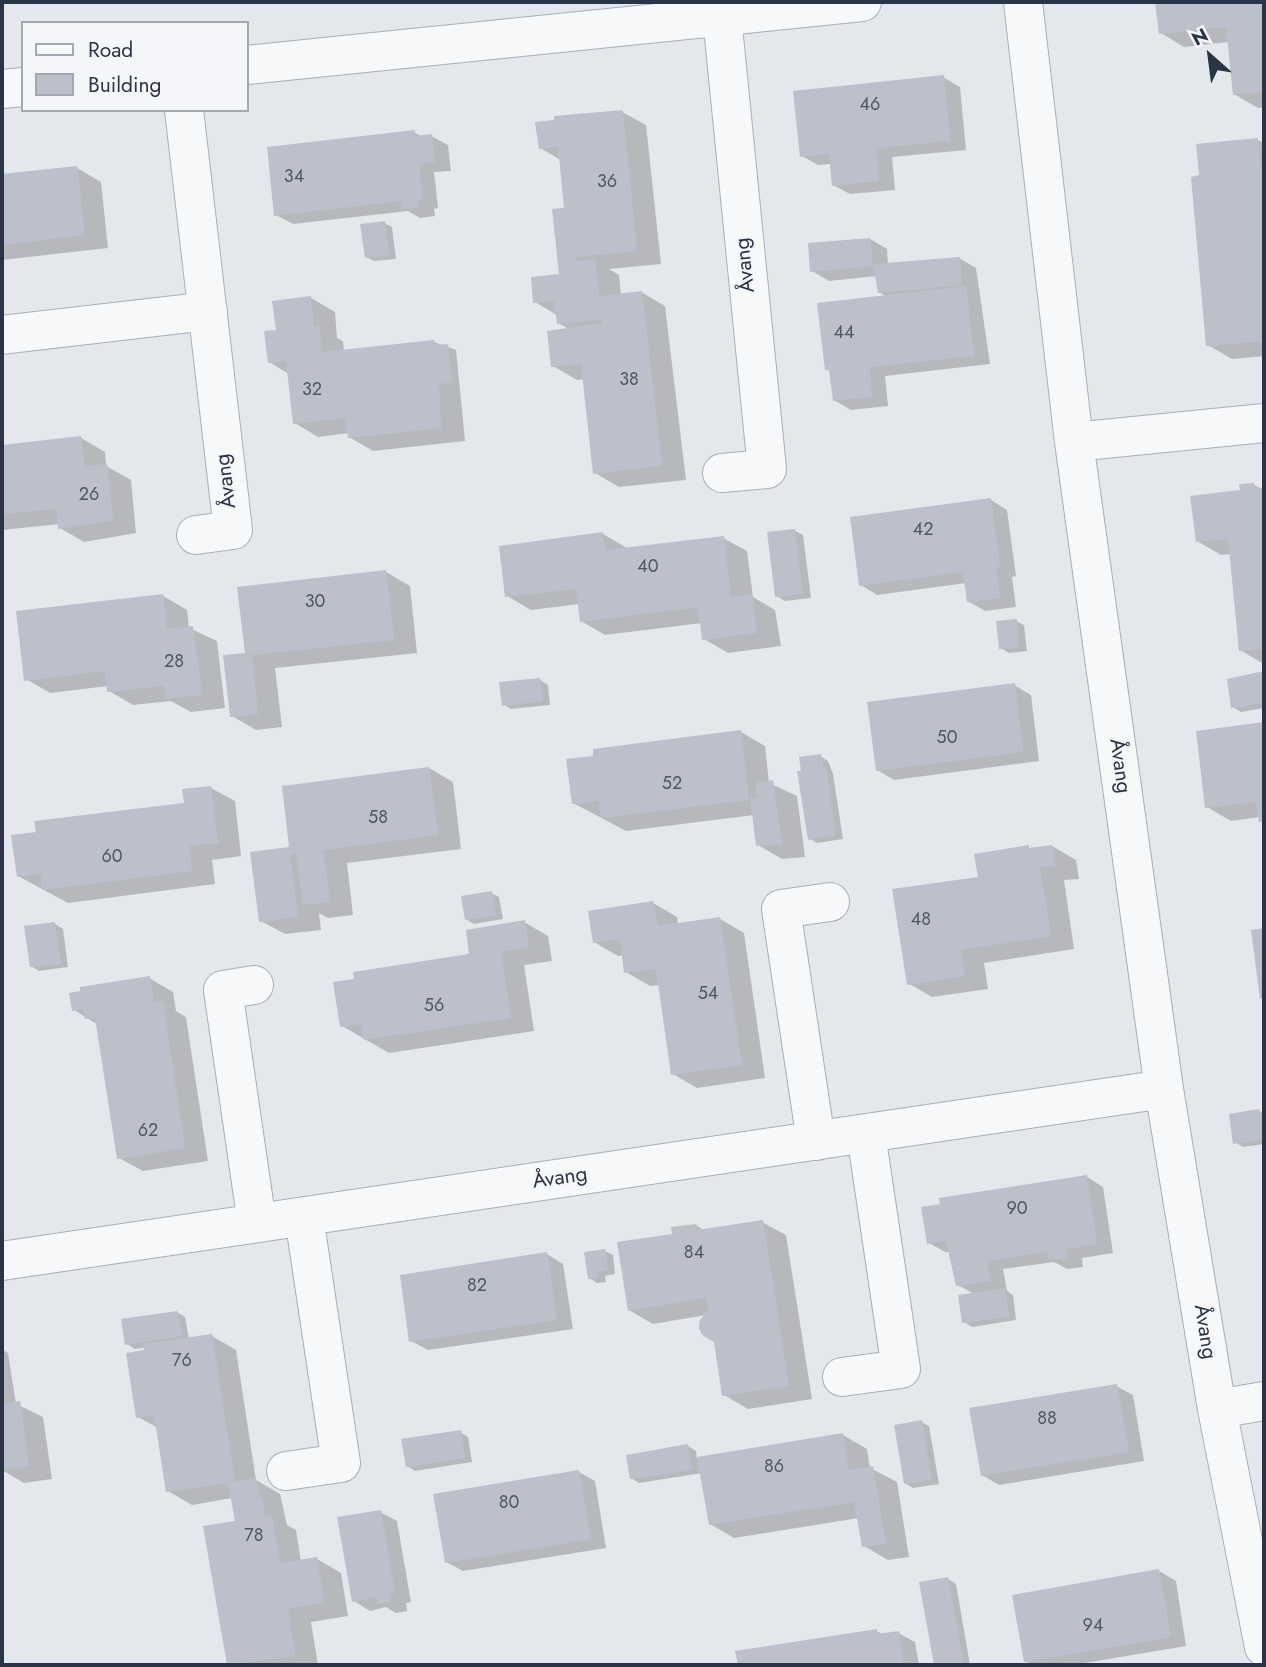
<!DOCTYPE html>
<html>
<head>
<meta charset="utf-8">
<style>
  body { margin:0 }
  #map { position:relative; width:1266px; height:1667px; overflow:hidden; background:#e4e7ec; font-family:Jost,sans-serif }
  canvas { display:block }
  .frame { position:absolute; inset:0; border:4px solid #2b3445; pointer-events:none }
  .legend { position:absolute; left:21px; top:21px; width:228px; height:91px; box-sizing:border-box; background:#f4f6f9; border:2px solid #a4a8b1; margin:0; padding:9px 12px; list-style:none; font-size:21px; color:#2b3445 }
  .legend li { display:flex; align-items:center; gap:14px; height:35px }
  .legend b { width:35px; border:2px solid #a4a8b1 }
  .north { position:absolute; left:1175px; top:21px; width:70px; height:70px; -webkit-text-stroke:5px #f4f6f9; paint-order:stroke; rotate:332deg; font-size:19px; font-weight:700; line-height:28px; text-align:center; color:#2b3445 }
  .north::after { content:''; display:block; margin:auto; width:24px; height:32px; background:#2b3445; clip-path:polygon(50% 0,100% 100%,50% 72%,0 100%) }
</style>
</head>
<body>
<div id="map">
<canvas width="1266" height="1667"></canvas>
<div class="frame"></div>
<ul class="legend">
<li><b style="height:9px;background:#f7f8fa"></b>Road</li>
<li><b style="height:19px;background:#bbc0ca"></b>Building</li>
</ul>
<div class="north">N</div>
</div>
<script>
const g = document.querySelector('canvas').getContext('2d');
g.lineJoin = 'round';
function fill(path, color) { g.fillStyle = color; g.fill(path, 'evenodd'); }
const toPath = rows => new Path2D(rows.map(r => 'M' + r).join(''));
function trace(path, color, width, dash) { g.strokeStyle = color; g.lineWidth = width; g.lineCap = dash ? 'butt' : 'round'; g.setLineDash(dash || []); g.stroke(path); }
function drawText(font, color, halo, rows, align = 'center') {
  g.font = font + ' Jost,sans-serif'; g.lineWidth = 5; g.setLineDash([]); g.textBaseline = 'middle'; g.strokeStyle = halo; g.fillStyle = color; for (const [text, x, y, turn = 0] of rows) {
    g.save(); g.translate(x, y); g.rotate((+turn || 0) * Math.PI / 180); g.textAlign = isNaN(turn) ? turn : align; if (halo) g.strokeText(text, 0, 0); g.fillText(text, 0, 0); g.restore();
  }
}
const shadow = toPath([
  [1157,2,1264,2,1264,107,1258,108,1234,94,1229,42,1184,47,1161,33],
  [943,77,960,87,966,150,892,157,895,190,850,194,833,185,831,164,818,165,802,156],
  [622,112,646,125,661,264,609,269,619,275,621,295,641,292,665,306,686,480,619,487,595,473,584,379,577,380,553,366,569,329,558,323,557,315,535,302,561,275,566,209,561,160,540,148],
  [414,132,422,137,431,136,448,145,451,171,434,172,438,208,434,209,435,216,420,218,408,211,293,224,276,215],
  [1258,140,1264,143,1264,356,1232,359,1208,345,1201,177],
  [77,168,101,182,108,248,2,260,2,176],
  [384,223,392,227,396,259,374,261,366,257],
  [870,239,887,249,888,265,959,258,976,268,990,364,885,376,888,406,851,410,834,400,831,372,826,369,887,297,879,292,877,276,829,281,812,271],
  [311,298,335,312,337,338,343,341,344,351,434,342,456,350,465,441,373,451,349,437,349,433,318,437,295,423,289,374,269,362,277,331],
  [81,438,105,452,106,466,131,480,136,533,84,542,60,528,60,524,2,530,2,446],
  [1254,485,1264,490,1264,664,1240,650,1231,554,1221,555,1197,541],
  [991,500,1007,510,1016,576,1012,577,1016,607,985,611,968,601,966,583,877,595,861,585],
  [795,531,803,535,811,598,785,601,777,596],
  [603,534,627,548,723,538,747,551,753,597,775,610,781,646,728,653,704,639,702,623,605,635,581,621,579,604,531,610,507,596],
  [386,572,410,586,417,653,275,668,282,727,256,730,232,716,246,654],
  [163,596,187,610,189,628,217,641,225,708,191,712,171,701,133,705,109,691,108,686,50,693,26,679],
  [1016,621,1024,625,1027,651,1009,653,1001,648],
  [1264,674,1264,708,1241,712,1233,707,1229,681],
  [540,680,548,685,550,705,511,709,503,704],
  [1014,685,1031,695,1039,761,894,780,877,770],
  [1264,724,1264,823,1260,817,1231,821,1207,807,1198,732],
  [741,732,765,746,769,783,797,796,805,857,782,859,758,845,754,815,626,831,573,803],
  [820,756,828,761,833,774,843,839,817,843,809,838],
  [429,768,453,782,461,849,347,863,353,915,328,918,319,913,321,930,285,934,261,921,291,849],
  [211,788,235,801,241,856,212,860,215,884,68,903,18,876,185,805],
  [1052,846,1076,860,1079,879,1064,880,1074,949,984,963,988,989,932,997,908,983,980,879],
  [491,893,499,897,503,919,474,924,466,919],
  [653,903,677,917,678,925,720,919,744,933,765,1078,697,1088,673,1074,660,985,650,986,626,972,624,955,618,956,594,942],
  [524,922,548,936,552,961,524,965,534,1031,389,1053,342,1026],
  [55,924,63,929,68,967,39,971,31,966],
  [149,978,173,992,176,1011,186,1017,208,1161,143,1171,119,1158,98,1025,73,1009],
  [1259,1111,1264,1114,1264,1144,1243,1147,1235,1142],
  [1087,1177,1103,1187,1113,1253,1082,1258,1083,1267,1067,1269,1054,1262,1003,1269,1007,1291,1013,1295,1016,1320,972,1327,964,1322,974,1294,958,1285,950,1252,945,1252,929,1243],
  [762,1222,786,1235,812,1399,748,1409,724,1395,715,1341,706,1315,653,1324,629,1310,674,1235,696,1225,705,1231],
  [605,1251,613,1255,615,1274,605,1276,606,1282,597,1283,589,1278],
  [547,1254,563,1264,573,1329,428,1350,411,1341],
  [177,1312,185,1317,189,1339,212,1336,236,1350,256,1480,280,1494,287,1525,296,1530,301,1562,317,1559,341,1573,348,1616,311,1622,318,1665,229,1665,205,1527,237,1522,232,1498,192,1505,168,1491,158,1428,138,1417,146,1347,135,1349,127,1344],
  [2,1349,8,1353,16,1404,43,1417,52,1479,24,1483,2,1470],
  [1116,1386,1133,1395,1144,1461,999,1485,982,1475],
  [921,1422,929,1426,939,1484,913,1488,905,1483],
  [460,1432,468,1437,472,1462,415,1471,407,1466],
  [843,1435,867,1449,870,1468,897,1482,909,1557,888,1560,864,1546,859,1518,734,1538,710,1524,702,1473,639,1483,631,1478,688,1446,696,1451,697,1459],
  [579,1472,595,1481,606,1548,463,1571,446,1562],
  [380,1512,397,1521,411,1602,406,1603,407,1611,396,1613,386,1607,370,1611,354,1601],
  [1159,1571,1176,1581,1186,1646,1073,1665,1032,1665,1025,1661],
  [948,1579,956,1584,970,1665,935,1665,921,1583],
  [876,1631,884,1635,898,1633,915,1642,919,1665,739,1665,737,1653]
]);
const building = toPath([
  [1155,2,1264,2,1264,92,1233,95,1226,27,1159,34],
  [944,75,950,141,876,148,879,181,832,186,829,154,800,157,793,91],
  [623,110,637,251,575,257,576,261,595,259,599,296,642,291,662,466,593,474,581,364,551,367,547,331,602,323,601,319,557,324,554,301,533,303,531,277,559,274,552,209,564,208,558,146,539,149,535,122,554,120,554,116],
  [415,130,415,136,432,134,435,162,419,164,422,199,419,200,419,207,402,209,401,201,274,216,267,147],
  [1258,138,1261,171,1264,170,1264,341,1206,346,1191,177,1199,175,1196,144],
  [77,166,85,235,2,245,2,174],
  [385,221,389,255,365,258,360,224],
  [870,238,873,266,810,272,808,243],
  [960,257,962,285,878,293,873,264],
  [966,286,974,356,870,367,872,397,833,401,829,370,825,370,817,303],
  [311,296,314,326,319,325,322,352,434,340,435,345,448,344,452,382,439,384,441,428,348,438,345,418,293,424,286,361,268,363,264,331,276,330,272,301],
  [81,436,85,466,107,464,113,520,58,529,57,509,2,514,2,445],
  [1254,483,1255,489,1264,488,1264,649,1239,651,1228,539,1196,542,1190,496,1240,490,1239,484],
  [991,498,1000,567,996,568,1000,598,967,602,963,572,859,586,850,517],
  [795,529,803,594,775,597,767,532],
  [603,532,605,550,724,536,731,597,752,594,757,633,702,640,698,607,580,622,576,589,505,597,499,546],
  [386,570,394,640,252,655,258,714,230,717,223,655,245,653,237,587],
  [163,594,167,629,193,626,202,695,166,699,164,686,107,692,105,671,24,681,16,611],
  [1017,619,1019,648,999,649,996,621],
  [1264,671,1264,703,1231,708,1227,679],
  [540,678,543,701,502,706,499,682],
  [1015,683,1023,752,876,771,867,702],
  [1264,722,1264,821,1259,822,1256,802,1205,808,1196,731],
  [741,730,749,800,601,818,599,801,572,804,566,759,593,756,593,749],
  [821,754,823,768,826,767,836,835,808,840,797,771,801,771,799,757],
  [429,767,438,835,323,850,330,902,303,905,296,853,290,854,298,917,259,922,250,852,289,847,282,786],
  [773,780,782,844,756,846,750,798,757,797,756,783],
  [211,786,218,843,189,846,192,871,42,890,41,874,17,877,11,835,36,832,34,821,184,803,182,789],
  [1029,845,1029,848,1052,845,1055,866,1040,867,1051,936,961,950,965,976,907,985,892,889,978,877,974,854],
  [492,891,496,915,465,920,461,896],
  [653,901,658,926,720,917,742,1065,671,1075,656,969,624,973,620,939,593,943,588,911],
  [525,920,529,948,501,951,511,1018,364,1040,361,1024,340,1027,333,982,354,979,353,972,469,954,466,930],
  [55,922,61,964,30,967,24,926],
  [1264,928,1264,998,1260,999,1251,930],
  [150,976,154,1002,163,1001,185,1148,117,1159,95,1018,85,1019,83,1009,72,1011,69,993,80,991,80,987],
  [1259,1109,1260,1114,1264,1113,1264,1139,1233,1144,1229,1114],
  [1087,1175,1097,1244,1066,1249,1068,1258,1048,1260,1047,1252,987,1261,991,1281,956,1286,946,1241,927,1244,921,1207,940,1204,939,1198],
  [763,1220,789,1386,722,1396,714,1342,702,1335,699,1328,700,1320,708,1310,707,1298,628,1311,617,1242,672,1234,671,1227,696,1224,697,1230],
  [605,1249,608,1270,598,1272,598,1278,588,1279,584,1252],
  [547,1252,557,1320,409,1342,400,1275],
  [1005,1288,1009,1317,962,1323,958,1295],
  [177,1311,182,1336,125,1345,121,1319],
  [212,1334,235,1482,256,1478,260,1497,241,1501,262,1498,265,1516,272,1515,280,1563,317,1557,324,1602,288,1609,295,1656,227,1665,203,1526,235,1521,228,1483,166,1492,154,1415,136,1418,126,1353,144,1350,143,1344],
  [1117,1384,1129,1452,981,1476,969,1408],
  [20,1401,29,1466,2,1470,2,1404],
  [922,1420,932,1480,904,1484,894,1425],
  [461,1430,465,1458,406,1467,401,1439],
  [843,1433,849,1470,873,1466,886,1544,862,1547,854,1502,709,1525,697,1457],
  [688,1444,692,1470,630,1479,626,1455],
  [579,1470,591,1539,445,1563,433,1494],
  [381,1510,395,1593,390,1594,391,1602,378,1604,377,1597,352,1602,337,1517],
  [1159,1569,1171,1637,1024,1662,1012,1595],
  [948,1577,964,1665,934,1665,919,1582],
  [877,1629,877,1634,899,1631,904,1665,738,1665,735,1651]
]);
const street = toPath([
  [1023,2,1074,442,1164,1089,1217,1409,1264,1647],
  [722,17,767,469,722,473],
  [247,65,862,2],
  [2,89,23,87],
  [184,110,233,530,196,535],
  [2,335,208,311],
  [1074,442,1264,423],
  [254,985,223,990,257,1223],
  [816,1141,781,909,830,902],
  [2,1261,1164,1089],
  [842,1377,901,1369,866,1134],
  [1217,1409,1264,1401],
  [286,1471,341,1463,304,1217]
]);
const numberNames = [
  ["46",870,106],
  ["34",294,178],
  ["36",607,183],
  ["44",844,334],
  ["38",629,381],
  ["32",312,391],
  ["26",89,496],
  ["42",923,531],
  ["40",648,568],
  ["30",315,603],
  ["28",174,663],
  ["50",947,739],
  ["52",672,785],
  ["58",378,819],
  ["60",112,858],
  ["48",921,921],
  ["54",708,995],
  ["56",434,1007],
  ["62",148,1132],
  ["90",1017,1210],
  ["84",694,1254],
  ["82",477,1287],
  ["76",182,1362],
  ["88",1047,1420],
  ["86",774,1468],
  ["80",509,1504],
  ["78",254,1537],
  ["94",1093,1627]
];
const streetNames = [
  ["Åvang",746,265,-96],
  ["Åvang",227,481,-97],
  ["Åvang",1119,766,82],
  ["Åvang",560,1179,-8],
  ["Åvang",1204,1332,81]
];
fill(shadow, '#0003');
fill(building, '#bbc0ca');
trace(street, '#a9aeb7', 40);
trace(street, '#f7f8fa', 38);
drawText('18px', '#4f5766', null, numberNames);
drawText('21px', '#2b3445', '#f4f6f9', streetNames);
</script>
</body>
</html>
